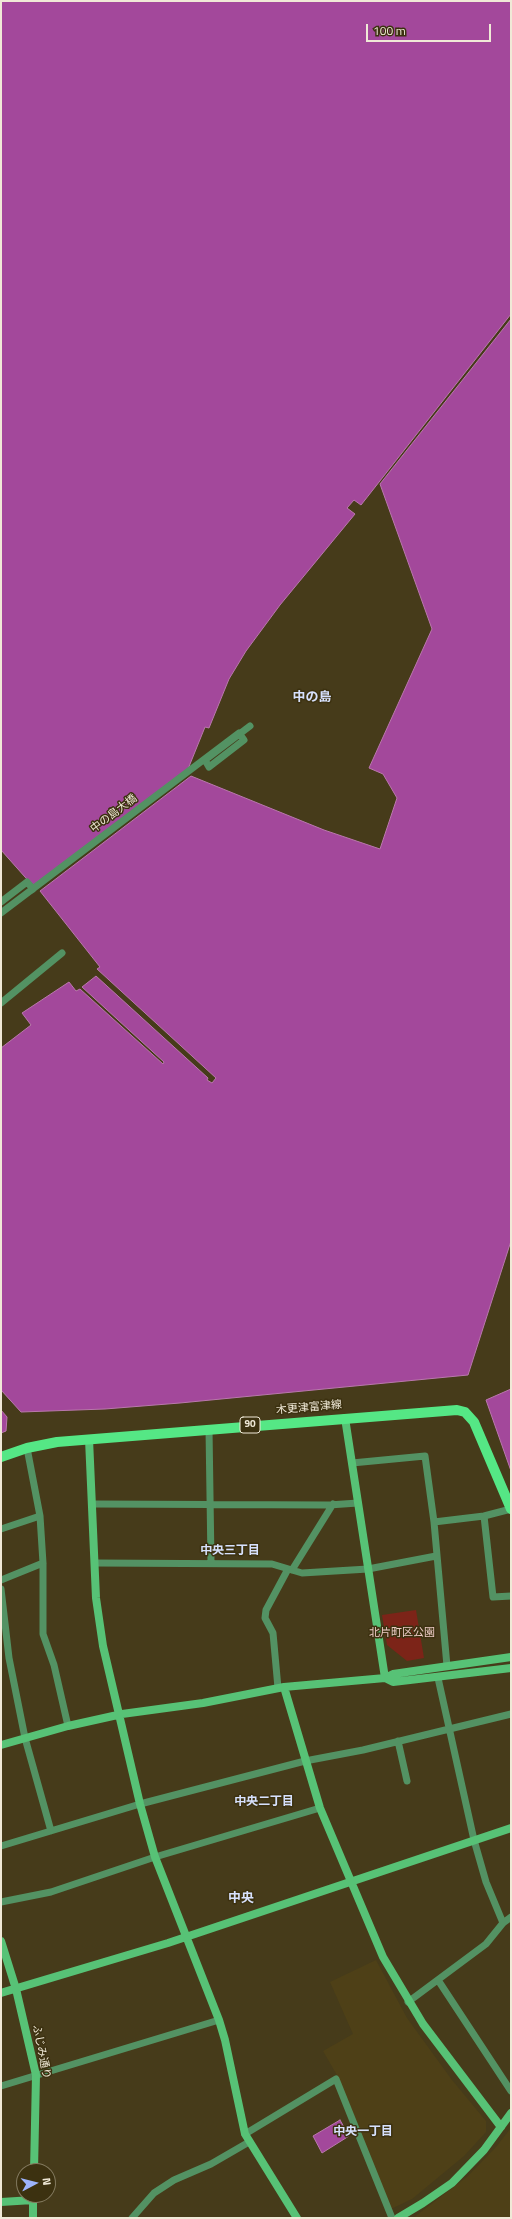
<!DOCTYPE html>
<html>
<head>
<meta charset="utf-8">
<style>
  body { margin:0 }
  #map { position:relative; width:512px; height:2219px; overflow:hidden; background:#463b1a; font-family:"Titillium Web",sans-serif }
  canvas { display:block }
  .frame { position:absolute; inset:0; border:2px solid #f0e9d7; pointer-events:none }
  .north { position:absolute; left:16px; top:2163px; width:40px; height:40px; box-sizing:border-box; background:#3c3110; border:1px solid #847b60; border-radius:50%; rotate:83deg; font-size:11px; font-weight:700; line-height:16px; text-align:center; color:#f0e9d7 }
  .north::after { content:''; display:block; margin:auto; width:14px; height:18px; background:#9db4fd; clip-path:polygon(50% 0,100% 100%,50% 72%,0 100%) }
  .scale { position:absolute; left:366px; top:24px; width:125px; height:18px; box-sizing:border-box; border:2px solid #f0e9d7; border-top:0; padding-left:5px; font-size:12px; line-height:14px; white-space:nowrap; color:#f0e9d7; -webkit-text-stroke:3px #3c3110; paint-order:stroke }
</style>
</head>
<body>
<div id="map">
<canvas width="512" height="2219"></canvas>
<div class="frame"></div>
<div class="north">N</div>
<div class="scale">100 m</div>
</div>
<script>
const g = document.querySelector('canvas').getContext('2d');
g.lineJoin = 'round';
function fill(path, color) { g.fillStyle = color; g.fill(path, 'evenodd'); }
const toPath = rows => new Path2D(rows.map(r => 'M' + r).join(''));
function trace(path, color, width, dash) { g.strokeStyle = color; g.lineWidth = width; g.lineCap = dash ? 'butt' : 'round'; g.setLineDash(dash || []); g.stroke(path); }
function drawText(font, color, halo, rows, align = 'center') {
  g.font = font + ' "Titillium Web","Noto Sans JP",sans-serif'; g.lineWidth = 3; g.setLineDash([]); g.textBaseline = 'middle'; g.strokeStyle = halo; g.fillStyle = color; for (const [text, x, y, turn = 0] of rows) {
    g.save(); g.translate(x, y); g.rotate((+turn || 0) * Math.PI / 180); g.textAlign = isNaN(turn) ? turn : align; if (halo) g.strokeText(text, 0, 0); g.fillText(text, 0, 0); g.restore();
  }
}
const built = toPath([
  [376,1960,407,2018,452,2080,486,2121,486,2132,464,2156,412,2199,391,2209,338,2077,323,2051,353,2034,330,1982],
  [511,2128,511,2218,413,2218,468,2176,496,2147]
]);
const green = toPath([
  [416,1610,424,1658,407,1661,387,1645,382,1615]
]);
const water = toPath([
  [1,1,511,1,511,314,361,505,354,500,347,508,355,514,280,605,246,651,229,679,209,728,205,727,188,769,33,886,1,850,1,1],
  [511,319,511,1241,468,1375,180,1403,105,1409,21,1412,1,1390,1,1048,31,1025,22,1013,69,982,76,991,80,989,163,1064,164,1062,82,987,96,976,208,1078,207,1080,212,1083,216,1078,97,969,100,967,40,891,191,776,324,830,380,849,397,798,383,774,369,768,432,629,380,484,511,319],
  [511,1389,511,1471,486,1400,511,1389],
  [1,1410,7,1417,6,1431,1,1433,1,1410],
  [340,2120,349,2136,322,2153,313,2136,340,2120]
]);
const street = toPath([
  [1,902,27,882,33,889,30,891],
  [1,913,239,733,244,740,209,767,205,760,250,726],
  [1,1003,62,953],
  [209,1429,211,1562],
  [27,1448,40,1516,43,1563,43,1634,54,1665,68,1726],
  [352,1463,425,1456,434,1522,447,1666],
  [93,1504,329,1505,358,1503],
  [484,1516,493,1597,511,1596],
  [434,1522,484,1516,511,1509],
  [1,1529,40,1516],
  [96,1563,272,1564,302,1573,368,1569,436,1556],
  [292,1570,333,1504],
  [1,1580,43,1563],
  [1,1589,9,1658,25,1738,51,1831],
  [438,1678,474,1840,486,1882,503,1923],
  [278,1688,273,1633,265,1618,266,1610,288,1569],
  [398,1741,407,1781],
  [1,1846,140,1804,305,1761,363,1750,511,1714],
  [1,1902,51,1892,155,1857,320,1808],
  [438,1980,511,2091],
  [408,2002,486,1944,503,1923,511,1917],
  [1,2086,219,2020],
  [245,2134,336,2079,392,2218],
  [132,2218,154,2193,174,2180,211,2164,249,2142]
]);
const secondary = toPath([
  [89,1439,96,1598,103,1646,140,1804,155,1857,219,2020,225,2040,245,2134,297,2218],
  [385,1678,393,1674,511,1657],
  [385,1678,393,1682,511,1668],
  [284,1687,320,1808,383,1957,423,2024,501,2127],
  [1,1745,68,1726,122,1714,203,1703,284,1687,385,1678,345,1418],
  [1,1941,16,1989,36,2075,34,2171],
  [1,1993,168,1943,511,1828],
  [33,2196,33,2218],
  [1,2202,33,2200],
  [398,2218,423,2203,452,2183,484,2150,511,2113]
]);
const primary = toPath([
  [1,1457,27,1448,57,1442,457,1410,465,1412,474,1422,511,1509]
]);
const shields = [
  [250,1425,20]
];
const shieldNames = [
  ["90",250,1425]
];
const streetNames = [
  ["中の島大橋",114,814,-37],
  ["木更津富津線",309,1408,-5],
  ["ふじみ通り",41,2052,79]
];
const parkNames = [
  ["北片町区公園",402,1633]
];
const neighbourhoodNames = [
  ["中央三丁目",230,1551],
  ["中央二丁目",264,1802],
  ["中央一丁目",363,2132]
];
const quarterNames = [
  ["中の島",312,698],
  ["中央",241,1899]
];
fill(built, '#4e4017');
fill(green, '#7c2418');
fill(water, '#a3489b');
trace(water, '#ba78ad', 1);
trace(street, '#539263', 7);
trace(secondary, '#57c276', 8);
trace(primary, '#55e785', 10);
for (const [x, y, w] of shields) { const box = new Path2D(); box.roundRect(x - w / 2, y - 8, w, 16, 3); g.fillStyle = '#3c3110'; g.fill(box); trace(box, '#f0e9d7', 1); }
drawText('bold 10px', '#f0e9d7', null, shieldNames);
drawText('11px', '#f0e9d7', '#3c3110', streetNames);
drawText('11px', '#eccbc5', '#3c3110', parkNames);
drawText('bold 12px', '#d7e1fd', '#3c3110', neighbourhoodNames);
drawText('bold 13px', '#d7e1fd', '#3c3110', quarterNames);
</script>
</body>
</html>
